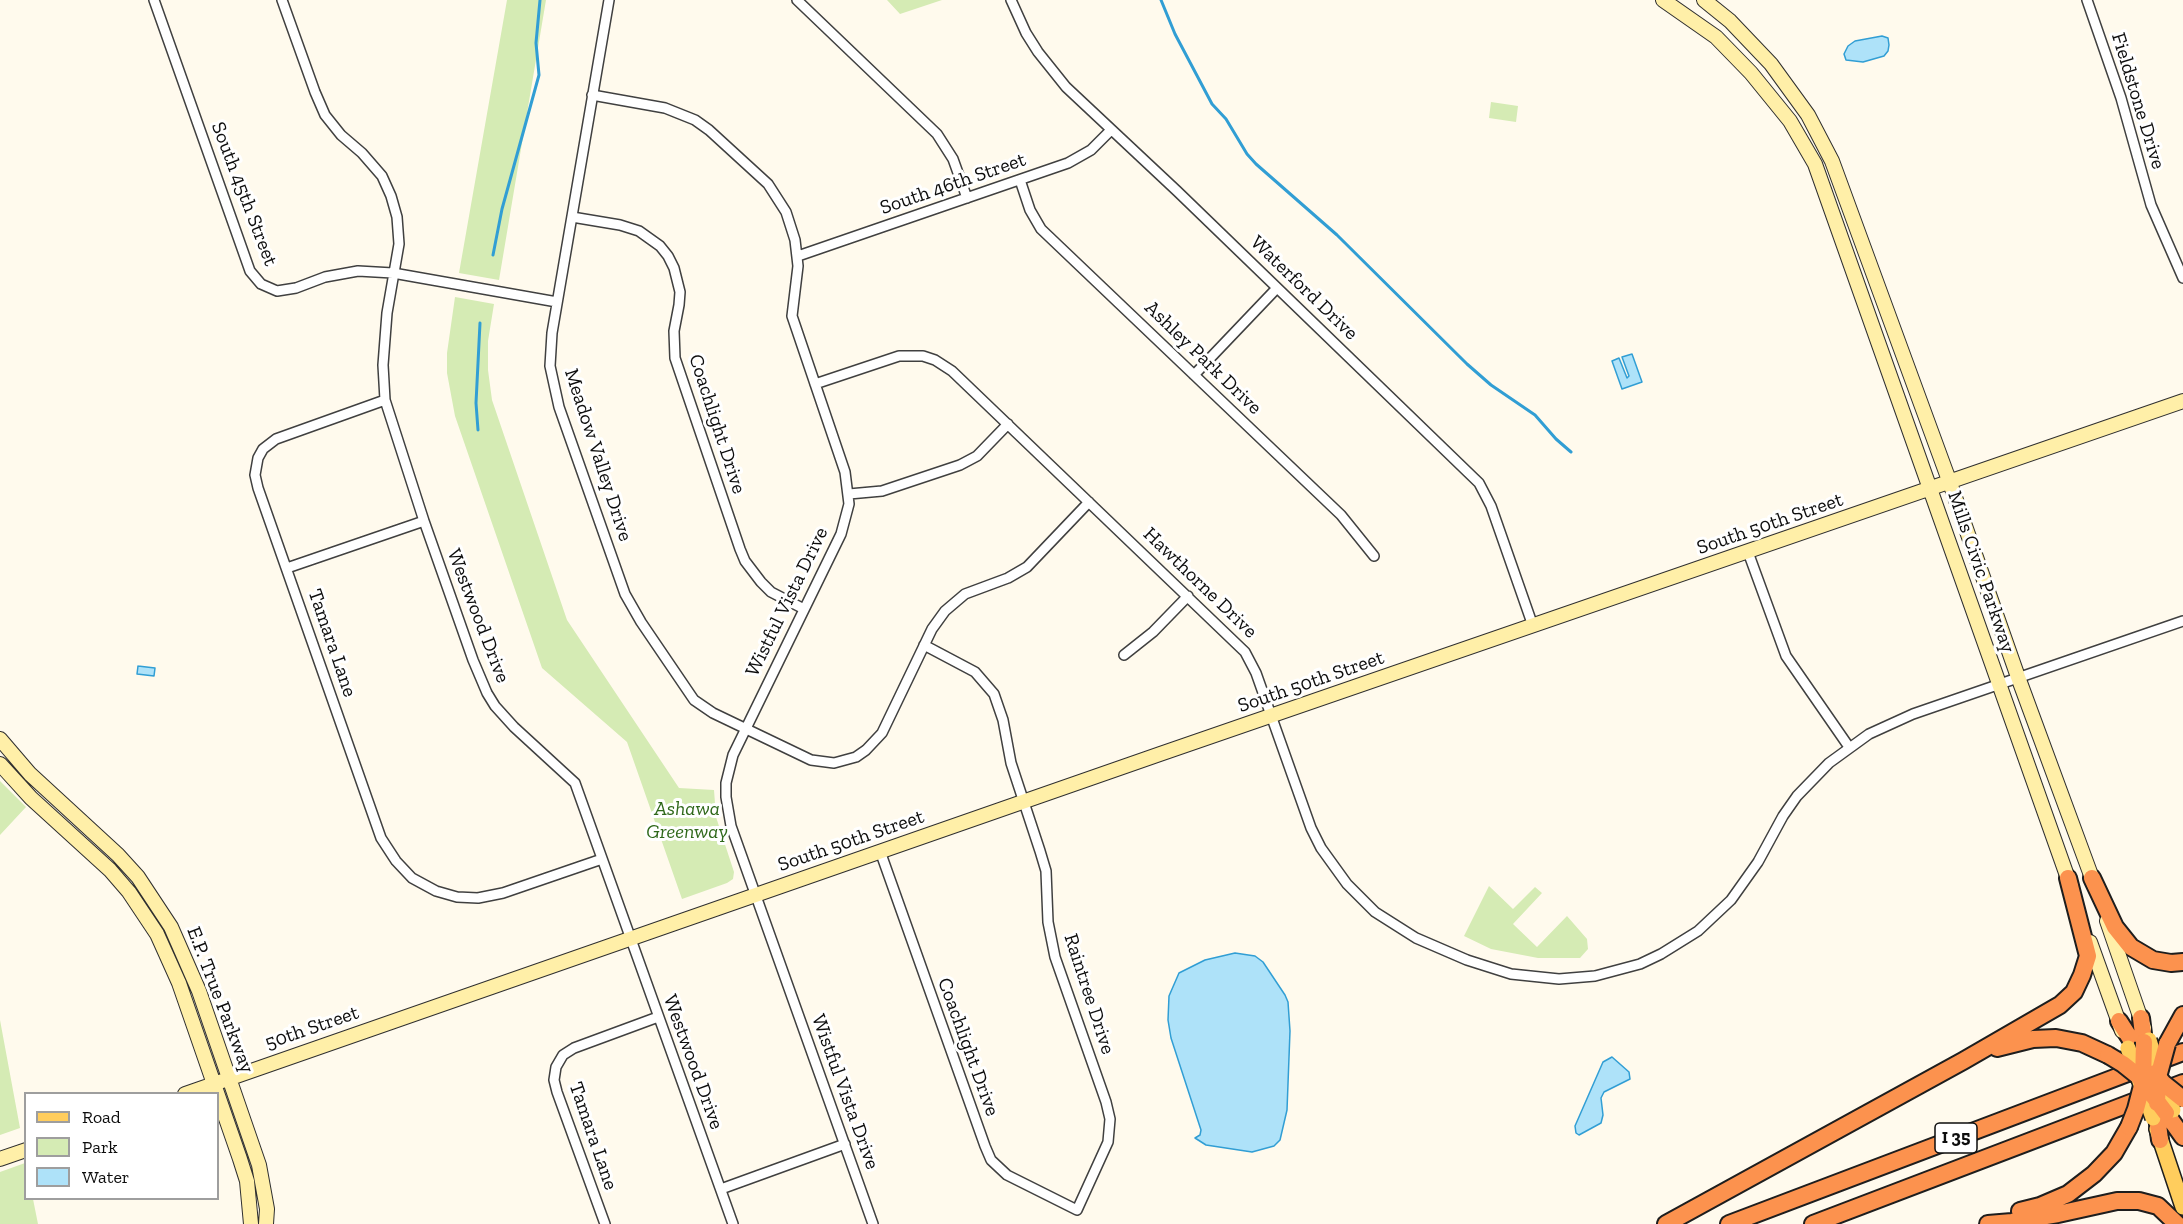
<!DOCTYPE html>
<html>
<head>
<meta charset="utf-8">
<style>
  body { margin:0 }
  #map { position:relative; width:2183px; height:1224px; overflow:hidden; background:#fffaed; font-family:"Zilla Slab",serif }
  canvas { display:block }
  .legend { position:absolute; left:24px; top:1092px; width:195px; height:108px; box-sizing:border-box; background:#fff; border:2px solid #9e9e9e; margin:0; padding:8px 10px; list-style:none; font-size:18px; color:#0d0d0d }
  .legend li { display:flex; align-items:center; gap:12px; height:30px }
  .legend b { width:30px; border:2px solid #9e9e9e }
</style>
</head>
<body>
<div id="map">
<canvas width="2183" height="1224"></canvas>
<ul class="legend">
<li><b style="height:8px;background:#ffcd5d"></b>Road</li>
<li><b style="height:16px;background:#d5ebb4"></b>Park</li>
<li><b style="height:16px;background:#aee2f9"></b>Water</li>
</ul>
</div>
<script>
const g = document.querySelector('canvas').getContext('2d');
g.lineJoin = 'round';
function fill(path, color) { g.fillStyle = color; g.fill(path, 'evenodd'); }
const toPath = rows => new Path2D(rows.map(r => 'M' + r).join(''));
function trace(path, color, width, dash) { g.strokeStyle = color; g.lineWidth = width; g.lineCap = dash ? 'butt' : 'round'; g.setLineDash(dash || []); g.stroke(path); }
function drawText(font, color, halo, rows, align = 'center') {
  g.font = font + ' "Zilla Slab",serif'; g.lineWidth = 6; g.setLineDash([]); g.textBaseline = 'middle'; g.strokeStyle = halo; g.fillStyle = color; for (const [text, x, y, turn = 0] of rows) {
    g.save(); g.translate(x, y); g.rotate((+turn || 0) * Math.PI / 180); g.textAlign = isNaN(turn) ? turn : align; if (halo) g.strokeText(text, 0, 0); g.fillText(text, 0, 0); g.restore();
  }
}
const green = toPath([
  [507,0,546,0,499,280,459,273],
  [887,0,942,0,900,14],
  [1491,102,1518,106,1516,122,1489,118],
  [455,297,494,304,488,341,488,370,492,400,567,620,679,788,714,790,716,817,734,872,733,879,727,883,682,899,627,742,542,668,455,416,447,373,447,353],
  [0,781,26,807,0,835],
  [1489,886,1513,909,1535,887,1542,893,1513,924,1537,947,1567,916,1587,939,1588,949,1580,958,1538,958,1491,949,1464,936],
  [0,1020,20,1128,0,1135],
  [25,1163,26,1198,33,1199,38,1224,0,1224,0,1172]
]);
const water = toPath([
  [1882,36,1888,38,1889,45,1888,51,1884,56,1863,62,1846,60,1844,54,1848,46,1855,41,1882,36],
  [1632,354,1642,382,1622,389,1612,361,1619,358,1627,378,1629,376,1622,357,1632,354],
  [138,666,155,668,154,676,137,674,138,666],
  [1235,953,1255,956,1263,962,1285,995,1288,1002,1290,1031,1287,1110,1280,1140,1274,1146,1252,1152,1206,1145,1195,1138,1200,1135,1201,1130,1171,1038,1168,1020,1169,996,1179,973,1205,960,1235,953],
  [1612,1057,1629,1072,1630,1079,1604,1092,1601,1098,1603,1115,1601,1123,1579,1135,1576,1133,1575,1126,1603,1062,1612,1057]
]);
const stream = toPath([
  [1161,0,1175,34,1212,104,1226,119,1247,154,1256,164,1337,235,1467,364,1491,385,1535,415,1556,439,1571,452],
  [493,255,502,209,539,75,536,43,540,0],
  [478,430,476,403,480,323]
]);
const minor = toPath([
  [154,0,250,271,261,284,277,291,296,288,325,277,358,271,393,273,557,302],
  [282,0,315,92,325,115,341,135,362,153,382,176,391,196,397,217,399,244,387,313,383,365,385,400,424,521,473,660,487,693,495,706,514,727,575,783,733,1224],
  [609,0,552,333,550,366,559,407,625,594,641,622,694,700,713,713,811,760,834,763,856,757,866,750,882,733,932,629,945,611,965,594,1008,578,1027,567,1089,502],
  [797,0,937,134,953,159,967,198],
  [1011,0,1026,33,1038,52,1066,87,1177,191,1479,483,1491,506,1533,626],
  [2087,0,2121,98,2151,205,2183,278],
  [592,95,665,108,695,120,709,130,768,184,786,212,795,240,798,266,792,316,845,472,849,504,841,534,733,755,726,783,726,797,731,826,873,1224],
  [1020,180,1030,210,1041,229,1341,515,1374,556],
  [572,217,620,225,639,231,660,246,668,256,674,268,680,292,679,305,674,331,675,358,740,549,745,561,761,582,771,592,804,609],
  [798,256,1068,163,1091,150,1111,130],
  [1194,375,1277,288],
  [815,384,899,356,923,356,935,360,952,371,1245,652,1256,673,1311,828,1321,848,1347,884,1375,912,1416,938,1467,960,1511,974,1559,979,1595,976,1640,964,1661,954,1698,931,1731,900,1758,862,1783,816,1797,796,1829,763,1869,734,1913,714,2183,621],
  [385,400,276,439,263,449,258,458,255,475,258,488,381,838,396,861,412,878,436,891,457,897,478,898,503,893,602,859],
  [849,494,882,491,960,465,977,456,1008,424],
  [1748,552,1786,656,1849,747],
  [287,568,424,521],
  [1124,655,1153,632,1188,596],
  [880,851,985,1146,991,1160,1007,1175,1077,1210,1108,1142,1110,1119,1106,1102,1055,957,1048,922,1046,871,1040,851,1011,763,1003,720,994,694,975,672,924,645],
  [721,1189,845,1144],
  [605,1224,557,1092,554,1080,556,1067,563,1055,574,1048,658,1017]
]);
const secondary = toPath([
  [1663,0,1716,37,1751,73,1790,121,1815,164,2071,887],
  [1704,0,1730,21,1771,64,1808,115,1832,161,1950,483,2018,677,2095,886],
  [0,739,30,774,118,855,138,877,171,927,199,991,259,1165,267,1209,266,1224],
  [0,764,31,798,110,870,129,892,157,934,179,983,240,1159,247,1181,251,1224],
  [2107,921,2144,1028],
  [2090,942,2122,1031],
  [185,1094,1160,754,2183,401],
  [0,1159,26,1150]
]);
const primary = toPath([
  [2157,1129,2183,1207]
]);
const motorway = toPath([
  [2092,878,2115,927,2131,947,2153,960,2171,963,2183,962],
  [2141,1018,2144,1042],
  [2119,1021,2135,1046],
  [2167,1044,2183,1015],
  [1997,1048,2033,1039,2056,1038,2082,1043,2108,1055],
  [2166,1113,2183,1137],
  [2157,1116,2160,1140],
  [2020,1211,2040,1206,2068,1194,2094,1174,2114,1153,2129,1127],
  [1666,1224,1963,1061,2060,1005,2074,992,2082,975,2088,956,2068,878],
  [1729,1224,2183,1052],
  [1813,1224,2183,1083],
  [1988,1224,2012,1222,2058,1214,2117,1201,2139,1201,2158,1206,2177,1224]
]);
const primaryBridge = toPath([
  [2149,1040,2159,1072],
  [2128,1048,2153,1118],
  [2163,1083,2173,1110]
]);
const motorwayBridge = toPath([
  [2108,1055,2123,1064,2138,1076,2166,1113],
  [2155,1073,2163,1083,2183,1099],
  [2157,1103,2158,1077,2167,1044],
  [2129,1127,2136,1109,2143,1082,2144,1042]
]);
const shields = [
  [1956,1138,42]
];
const shieldNames = [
  ["I 35",1956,1138]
];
const streetNames = [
  ["Fieldstone Drive",2138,101,73],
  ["South 46th Street",953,184,-19],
  ["South 45th Street",244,194,69],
  ["Waterford Drive",1304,288,44],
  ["Ashley Park Drive",1203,358,44],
  ["Coachlight Drive",717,424,72],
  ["Meadow Valley Drive",598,455,72],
  ["South 50th Street",1770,524,-19],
  ["Mills Civic Parkway",1981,572,71],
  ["Hawthorne Drive",1200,583,44],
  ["Wistful Vista Drive",787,602,-64],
  ["Westwood Drive",478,616,69],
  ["Tamara Lane",332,643,71],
  ["South 50th Street",1311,682,-19],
  ["South 50th Street",851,841,-19],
  ["Raintree Drive",1089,994,72],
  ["E.P. True Parkway",220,1000,69],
  ["50th Street",312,1028,-19],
  ["Coachlight Drive",968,1047,70],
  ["Westwood Drive",693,1062,70],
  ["Wistful Vista Drive",845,1092,70],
  ["Tamara Lane",593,1136,71]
];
const parkNames = [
  ["Ashawa",687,809],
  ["Greenway",687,832]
];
fill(green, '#d5ebb4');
fill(water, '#aee2f9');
trace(water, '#319ed4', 1.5);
trace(stream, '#319ed4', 3);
trace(minor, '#404040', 12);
trace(secondary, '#2f2f2f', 16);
trace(primary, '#1e1e1e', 18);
trace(motorway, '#1e1e1e', 20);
trace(minor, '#fff', 9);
trace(secondary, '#ffefa8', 14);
trace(primary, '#ffcd5d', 15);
trace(motorway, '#fc924e', 16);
trace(primaryBridge, '#1e1e1e', 18, []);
trace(motorwayBridge, '#1e1e1e', 20, []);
trace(primaryBridge, '#ffcd5d', 15);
trace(motorwayBridge, '#fc924e', 16);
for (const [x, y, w] of shields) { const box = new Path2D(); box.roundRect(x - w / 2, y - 15, w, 30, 4.5); g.fillStyle = '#fff'; g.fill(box); trace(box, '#0d0d0d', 1.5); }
drawText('bold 18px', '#0d0d0d', null, shieldNames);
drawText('20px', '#0d0d0d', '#fff', streetNames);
drawText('italic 20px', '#2f681a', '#fff', parkNames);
</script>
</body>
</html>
